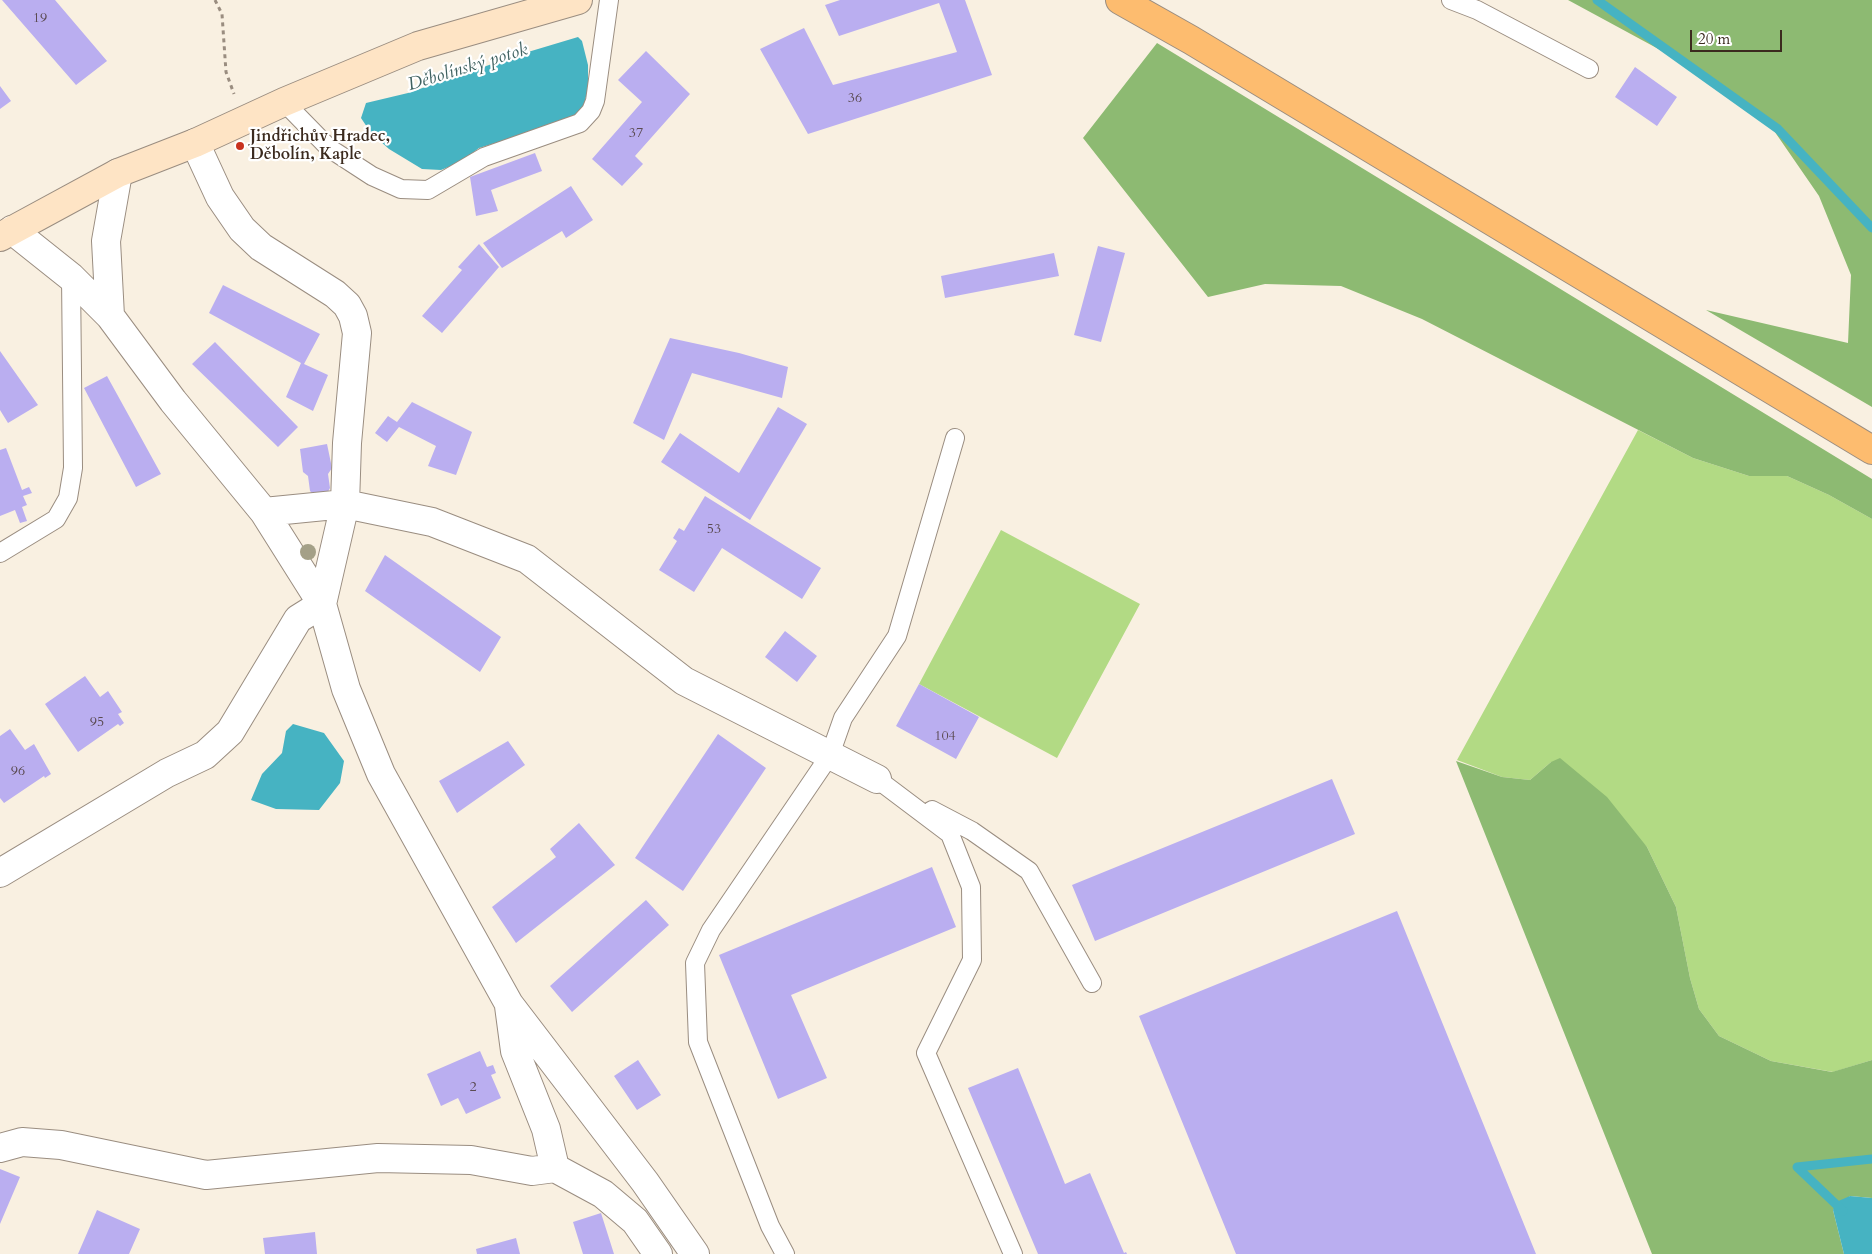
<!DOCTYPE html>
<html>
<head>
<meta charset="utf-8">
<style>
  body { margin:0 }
  #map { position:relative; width:1872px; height:1254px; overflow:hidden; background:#f9f0e1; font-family:Cardo,serif }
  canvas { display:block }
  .scale { position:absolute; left:1690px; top:30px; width:92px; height:22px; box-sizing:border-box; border:2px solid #3b2a1e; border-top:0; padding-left:6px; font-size:15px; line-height:18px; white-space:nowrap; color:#3b2a1e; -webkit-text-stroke:4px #fff; paint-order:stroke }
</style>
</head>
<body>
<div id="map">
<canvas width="1872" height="1254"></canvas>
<div class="scale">20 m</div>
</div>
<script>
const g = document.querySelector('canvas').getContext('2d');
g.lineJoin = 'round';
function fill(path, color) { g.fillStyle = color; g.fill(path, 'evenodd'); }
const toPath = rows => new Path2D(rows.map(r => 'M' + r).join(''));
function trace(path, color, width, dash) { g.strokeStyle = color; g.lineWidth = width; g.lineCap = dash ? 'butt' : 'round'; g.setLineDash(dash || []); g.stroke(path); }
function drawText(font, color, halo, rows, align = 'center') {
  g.font = font + ' Cardo,serif'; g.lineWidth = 4.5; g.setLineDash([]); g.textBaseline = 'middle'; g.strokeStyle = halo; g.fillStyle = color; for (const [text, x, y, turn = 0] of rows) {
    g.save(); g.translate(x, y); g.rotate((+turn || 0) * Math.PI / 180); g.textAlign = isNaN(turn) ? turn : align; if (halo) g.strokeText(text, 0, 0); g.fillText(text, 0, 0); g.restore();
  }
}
const green = toPath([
  [1638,430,1693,458,1749,476,1787,476,1829,495,1872,519,1872,1060,1833,1072,1771,1061,1719,1036,1699,1009,1690,978,1676,907,1647,847,1551,762,1530,780,1502,777,1457,760],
  [1001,530,1140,604,1057,758,919,684]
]);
const forest = toPath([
  [1568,0,1872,0,1872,407,1706,310,1848,343,1851,275,1819,196,1768,122,1688,65],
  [1157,43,1872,479,1872,519,1829,495,1787,476,1749,476,1693,458,1422,319,1341,286,1265,284,1208,297,1083,138],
  [1560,758,1607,797,1647,847,1676,907,1690,978,1699,1009,1719,1036,1771,1061,1832,1072,1872,1060,1872,1198,1850,1196,1833,1210,1844,1254,1652,1254,1456,761,1502,777,1530,780,1551,762]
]);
const water = toPath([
  [578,37,582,41,588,65,588,88,584,105,574,119,479,148,461,162,441,170,422,169,389,149,371,133,361,118,366,103,408,93,518,55],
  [293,724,324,733,344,761,340,783,319,810,276,809,251,800,262,774,282,753,286,731],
  [1850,1196,1872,1198,1872,1254,1844,1254,1833,1210,1836,1202]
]);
const stream = toPath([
  [1597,0,1778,129,1872,228],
  [1843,1211,1797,1167,1872,1159]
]);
const building = toPath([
  [2,0,55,0,107,61,76,85],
  [840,0,965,0,992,75,808,134,760,49,804,28,833,85,957,52,939,3,839,36,825,5],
  [646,51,690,94,635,156,643,164,622,186,592,159,642,102,618,80],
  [1635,67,1677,97,1657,126,1615,97],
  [0,86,11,101,0,109],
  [535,153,542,171,491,190,498,211,476,216,470,177],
  [571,186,593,220,566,238,562,231,502,268,483,243],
  [479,244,499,267,442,333,422,316,462,270,458,267],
  [1098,246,1125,253,1101,342,1074,335],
  [1054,253,1059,276,945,298,941,276],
  [223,285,320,334,304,364,328,375,313,411,286,397,301,363,209,313],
  [670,338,739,353,788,367,782,398,692,373,664,440,633,423],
  [215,342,298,427,278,447,192,364],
  [0,351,38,405,8,423,0,410],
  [107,376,161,474,136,487,84,388],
  [412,402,472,432,456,475,428,466,436,446,399,427,387,442,375,433,388,416,397,422],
  [778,407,807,424,750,520,661,462,680,433,739,473],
  [327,444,332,468,328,474,330,488,326,495,316,497,310,491,308,476,303,472,300,449],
  [6,448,22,490,29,487,32,493,23,496,27,505,22,507,27,521,20,523,15,510,0,516,0,450],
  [705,496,821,568,802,599,722,548,694,592,659,570,677,541,673,538,679,528,684,531],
  [385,555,501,637,480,672,365,591],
  [785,631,817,656,797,682,765,657],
  [85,676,100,697,108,691,122,712,118,714,124,723,120,726,118,724,78,752,45,704],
  [919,684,979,717,956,759,896,726],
  [10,729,25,750,34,744,51,774,45,778,44,776,4,803,0,798,0,736],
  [718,734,766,768,683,891,635,858],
  [508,741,525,765,457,813,439,781],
  [1332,779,1355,834,1095,941,1072,885],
  [579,823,615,865,516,943,492,907,556,857,550,849],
  [932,867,956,927,791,995,827,1078,778,1099,719,955],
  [646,900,669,925,572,1012,550,986],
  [1397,911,1536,1254,1236,1254,1139,1016],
  [480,1051,487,1067,493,1065,496,1073,491,1075,501,1098,466,1114,458,1098,441,1106,427,1074],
  [638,1060,661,1095,637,1110,614,1076],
  [1018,1068,1065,1184,1090,1173,1124,1253,1126,1252,1127,1254,1038,1254,968,1088],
  [0,1169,20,1177,0,1224],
  [97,1210,140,1229,129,1254,78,1254],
  [601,1213,614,1254,583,1254,573,1222],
  [315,1232,317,1254,265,1254,263,1238],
  [516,1238,520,1254,477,1254,476,1249]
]);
const path = toPath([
  [215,0,222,14,226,72,234,94]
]);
const lane = toPath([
  [1451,0,1477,10,1589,69],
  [284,102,329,148,372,176,401,189,428,190,484,157,580,123,591,111,595,101,609,0],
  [0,553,56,519,68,498,73,468,71,277],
  [877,779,950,834,971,887,972,960,926,1053,1013,1254],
  [932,810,972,831,1029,871,1092,983],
  [785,1254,770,1226,698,1042,695,963,711,930,830,755,843,718,897,636,955,438]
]);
const street = toPath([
  [12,230,71,277,110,316,173,401,264,512,322,604,346,689,381,774,509,1004,645,1182,695,1254],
  [110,316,106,241,118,173],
  [264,512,345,504,432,522,527,559,684,681,877,779],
  [0,873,167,773,205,755,230,732,298,619,322,604,345,504,347,443,357,333,353,316,347,305,335,294,261,247,242,229,220,197,195,143],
  [0,1148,22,1142,61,1145,206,1175,378,1158,471,1160,532,1171,555,1168,546,1129,515,1051,509,1006],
  [555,1168,603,1194,635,1221,658,1254]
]);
const secondary = toPath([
  [0,237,118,173,195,143,284,102,418,46,578,0]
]);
const primary = toPath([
  [1120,0,1191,40,1872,450]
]);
const trees = [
  [308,552]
];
const markers = [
  [240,146,5,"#c8321e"]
];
const numberNames = [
  ["19",40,19],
  ["36",855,99],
  ["37",636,134],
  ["53",714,530],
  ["95",97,723],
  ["104",945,737],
  ["96",18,772],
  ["2",473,1088]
];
const poiNames = [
  ["Jindřichův Hradec,",250,137],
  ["Děbolín, Kaple",250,155]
];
const waterNames = [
  ["Děbolínský potok",468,68,-17]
];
fill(green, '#b2da84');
fill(forest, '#8dba72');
fill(water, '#46b3c2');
trace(stream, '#46b3c2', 9);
fill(building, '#baaef0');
trace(lane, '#9a8d80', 20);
trace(street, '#9a8d80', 30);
trace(secondary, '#9a8d80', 30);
trace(primary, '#9a8d80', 30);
trace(path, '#9a8d80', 3, [4, 4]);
trace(lane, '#fff', 18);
trace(street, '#fff', 28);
trace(secondary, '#fee4c5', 28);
trace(primary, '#fdbc6f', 28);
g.fillStyle = '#a4a087';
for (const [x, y] of trees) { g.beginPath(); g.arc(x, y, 8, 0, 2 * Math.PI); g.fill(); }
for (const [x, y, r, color] of markers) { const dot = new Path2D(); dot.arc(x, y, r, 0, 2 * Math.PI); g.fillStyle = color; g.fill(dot); trace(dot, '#fff', 2); }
drawText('14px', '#5b4b52', null, numberNames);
drawText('bold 16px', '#3b2a1e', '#fff', poiNames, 'left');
drawText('italic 18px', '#3f6160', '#fff', waterNames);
</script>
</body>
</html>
